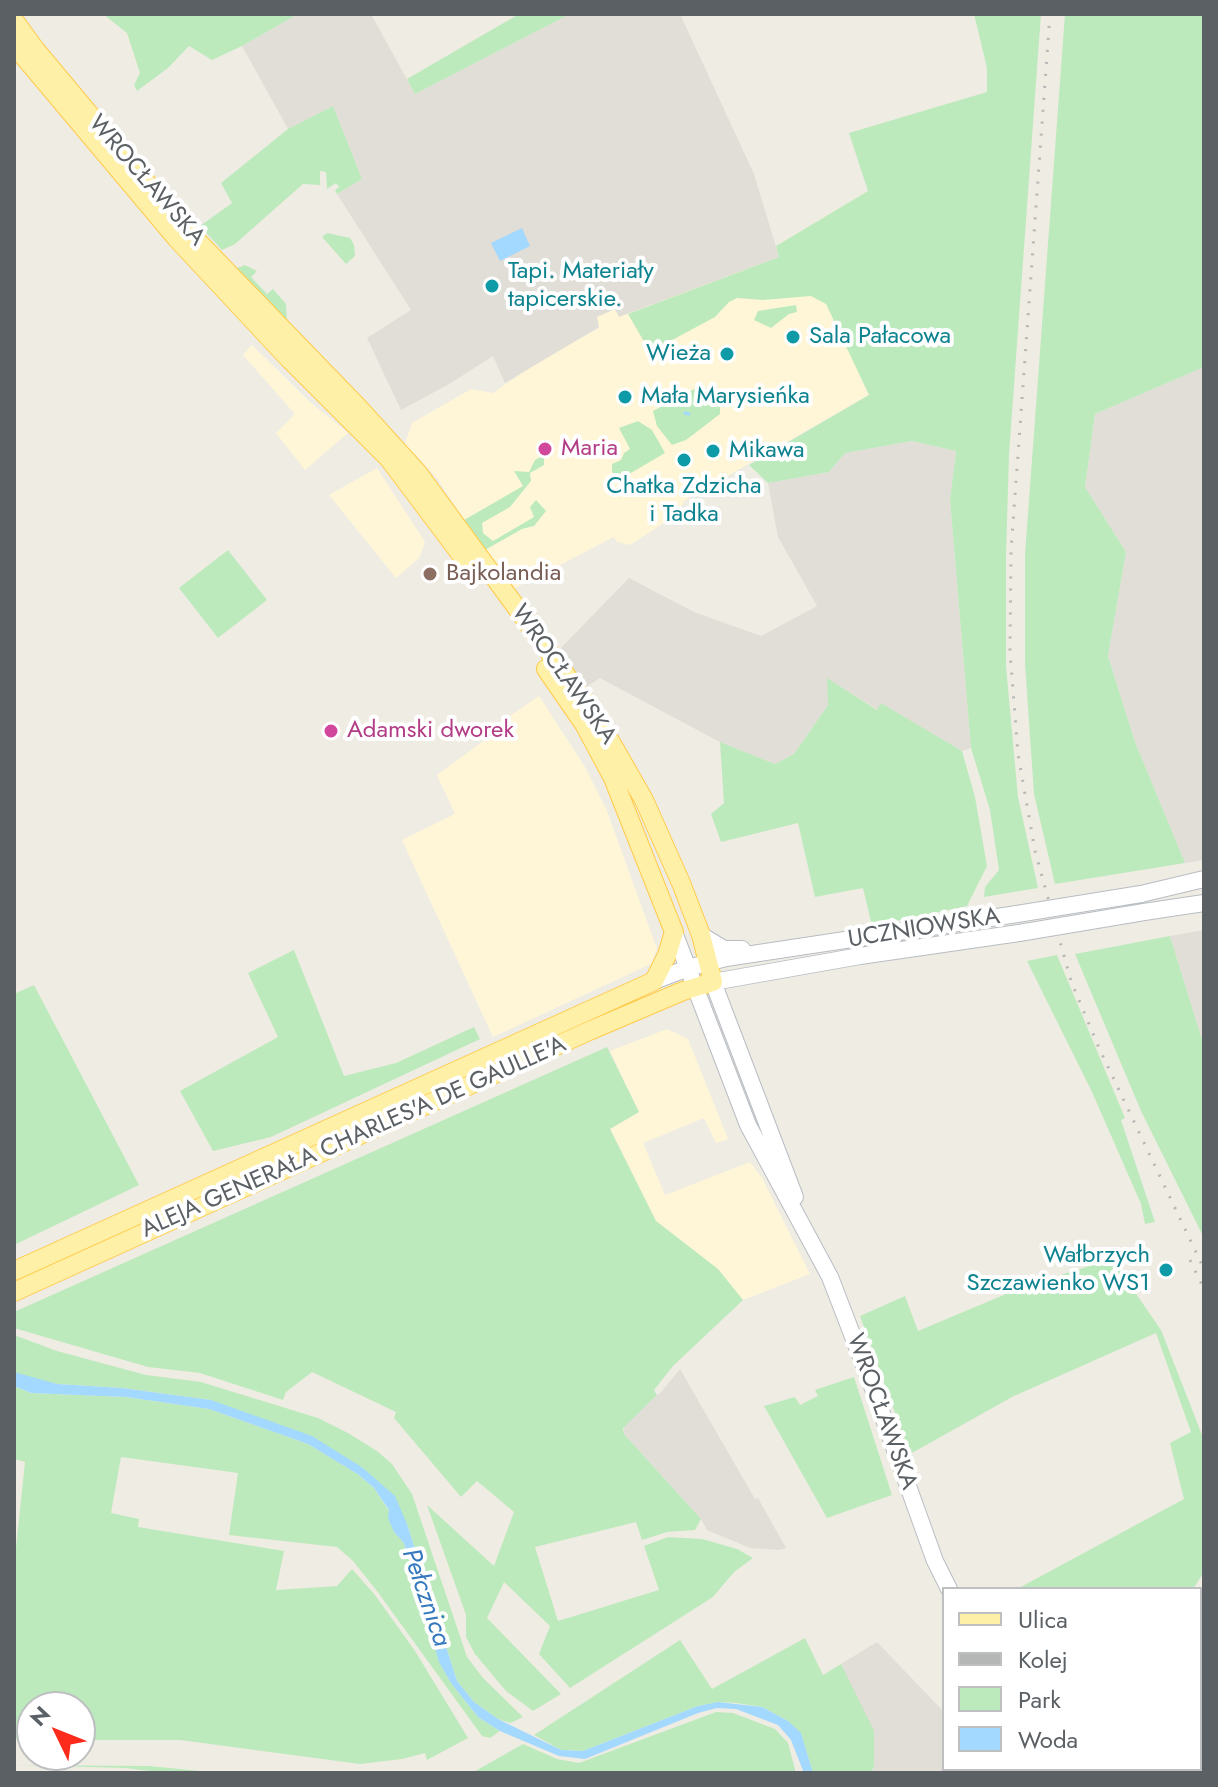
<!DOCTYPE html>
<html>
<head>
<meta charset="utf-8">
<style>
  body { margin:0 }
  #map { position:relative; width:1218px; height:1787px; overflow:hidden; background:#efece3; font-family:Jost,sans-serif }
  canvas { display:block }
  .frame { position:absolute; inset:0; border:16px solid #5b6065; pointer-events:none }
  .legend { position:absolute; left:942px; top:1587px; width:260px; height:184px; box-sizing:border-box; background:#fff; border:2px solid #bdbfc1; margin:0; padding:10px 14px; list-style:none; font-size:24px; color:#5b6065 }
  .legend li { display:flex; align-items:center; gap:16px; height:40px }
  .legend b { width:40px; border:2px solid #bdbfc1 }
  .north { position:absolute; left:16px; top:1691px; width:80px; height:80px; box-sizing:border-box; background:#fff; border:2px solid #bdbfc1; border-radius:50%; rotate:313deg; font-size:22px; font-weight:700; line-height:32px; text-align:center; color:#5b6065 }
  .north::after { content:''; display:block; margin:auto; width:28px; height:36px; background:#fc2b1c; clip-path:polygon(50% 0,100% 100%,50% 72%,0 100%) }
</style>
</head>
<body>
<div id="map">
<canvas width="1218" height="1787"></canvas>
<div class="frame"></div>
<ul class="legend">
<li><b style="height:10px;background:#fff0a8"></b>Ulica</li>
<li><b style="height:10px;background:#b5b6b6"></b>Kolej</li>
<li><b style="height:22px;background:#bdeabc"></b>Park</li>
<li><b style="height:22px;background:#a3d8ff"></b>Woda</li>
</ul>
<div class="north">N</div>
</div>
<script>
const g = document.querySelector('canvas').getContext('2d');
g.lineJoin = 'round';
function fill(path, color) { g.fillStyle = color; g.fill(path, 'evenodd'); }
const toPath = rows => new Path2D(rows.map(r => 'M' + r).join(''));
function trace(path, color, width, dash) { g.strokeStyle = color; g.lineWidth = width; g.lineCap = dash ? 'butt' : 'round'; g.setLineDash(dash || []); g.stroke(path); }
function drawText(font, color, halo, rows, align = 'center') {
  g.font = font + ' Jost,sans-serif'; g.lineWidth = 8; g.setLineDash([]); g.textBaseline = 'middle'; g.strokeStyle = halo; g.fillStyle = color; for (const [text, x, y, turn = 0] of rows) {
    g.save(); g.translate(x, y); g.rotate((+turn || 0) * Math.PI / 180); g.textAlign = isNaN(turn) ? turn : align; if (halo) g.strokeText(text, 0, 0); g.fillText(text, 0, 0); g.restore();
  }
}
const commercial = toPath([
  [866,192,931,359,684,501,679,513,630,545,617,542,614,537,513,589,464,520,437,478,405,444,412,423,471,389,493,393,536,363,599,328,596,317,615,309,619,316,779,257,776,246],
  [252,345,310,402,348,433,305,470,276,433,295,414,243,355],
  [377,468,425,542,419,558,396,578,329,495],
  [539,696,585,767,607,811,657,949,651,964,493,1037,402,840,455,814,437,775,486,739,507,718],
  [667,1029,688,1039,728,1139,716,1143,704,1118,643,1143,665,1195,750,1162,762,1178,810,1274,743,1300,718,1269,656,1221,610,1128,639,1112,610,1051]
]);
const industrial = toPath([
  [298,14,371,14,415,94,570,14,680,14,754,174,779,257,619,317,615,309,597,317,599,327,505,383,493,356,451,383,401,410,367,338,411,310,337,194,362,179,333,106,288,129,242,46],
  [1204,367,1204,860,1185,863,1135,742,1108,656,1126,552,1085,487,1095,414],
  [912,441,956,451,950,500,971,748,962,751,882,704,878,710,828,679,828,705,794,754,775,764,720,742,600,678,586,687,558,651,629,578,694,612,761,636,817,606,778,537,768,483,829,472,845,453],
  [1204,930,1204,1046,1170,936],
  [680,1369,755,1499,758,1498,786,1548,779,1550,750,1548,707,1530,701,1519,624,1434,624,1425,662,1391],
  [877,1642,944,1712,944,1769,999,1769,1003,1773,871,1773,874,1766,841,1664]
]);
const green = toPath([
  [103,14,298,14,242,46,212,60,189,46,168,68,137,91,134,85,140,73,127,33],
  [519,14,570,14,415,94,407,79],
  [974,14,1041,14,1009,454,1006,556,1006,666,1018,797,1038,888,984,897,985,887,999,870,990,810,971,748,950,500,956,451,912,441,845,453,829,472,768,483,749,465,869,395,826,304,811,296,763,300,737,298,729,302,715,317,650,352,628,314,779,257,776,246,868,191,849,133,987,92,987,68],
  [1065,14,1204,14,1204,367,1095,414,1085,487,1126,552,1108,656,1135,742,1185,863,1055,884,1034,794,1025,664,1025,554],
  [333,106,362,179,337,194,335,190,339,187,336,183,327,189,326,172,320,171,320,185,303,184,235,244,222,250,200,226,232,203,221,183,288,129],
  [327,233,350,238,354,245,355,256,346,264,322,237],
  [245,265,257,271,251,277,267,294,273,289,286,304,287,323,235,269],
  [796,305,797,312,789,314,771,328,754,320,758,311],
  [700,386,711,390,720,407,720,414,686,440,672,445,657,426,653,411],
  [638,421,652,430,665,453,619,480,612,472,612,464,621,460,624,453,630,449,619,428],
  [544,455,544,465,530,473,531,481,510,507,482,523,483,533,493,541,534,517,530,507,536,500,546,511,534,526,522,529,485,550,464,520,523,486,514,471,529,472,535,460],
  [228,550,267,600,218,638,179,588],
  [827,678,877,710,881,703,962,751,975,797,987,866,967,906,872,926,863,888,815,897,798,823,721,842,711,814,724,803,720,742,775,764,794,754,828,705],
  [1170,936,1204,1046,1204,1238,1141,1111,1075,954],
  [294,950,344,1076,396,1063,474,1027,480,1039,271,1137,213,1151,180,1091,278,1037,248,973],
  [1057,955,1125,1118,1121,1120,1155,1222,1145,1224,1141,1204,1092,1092,1027,961],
  [34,985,139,1185,14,1245,14,994],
  [607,1047,639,1112,610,1129,656,1221,718,1269,743,1300,673,1366,654,1390,657,1395,623,1428,624,1434,701,1519,695,1530,667,1532,642,1540,636,1522,535,1547,558,1621,659,1590,644,1546,668,1537,702,1539,737,1549,753,1558,734,1572,713,1597,570,1688,539,1654,550,1626,504,1582,487,1618,561,1694,533,1711,506,1691,475,1654,466,1637,466,1615,427,1505,494,1566,514,1512,477,1481,461,1497,394,1418,396,1412,312,1372,286,1392,283,1400,200,1373,148,1367,14,1328,14,1312],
  [1112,1259,1161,1330,1204,1440,1204,1572,1193,1589,1017,1589,1184,1499,1170,1443,1191,1432,1156,1333,1012,1397,910,1454,860,1316,905,1296,918,1331,1025,1286],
  [14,1335,57,1351,146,1375,201,1382,318,1418,348,1433,377,1451,392,1464,412,1494,467,1657,483,1678,523,1717,510,1723,498,1719,474,1702,457,1681,407,1524,363,1468,211,1400,122,1388,57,1384,31,1379,14,1372],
  [854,1377,892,1495,827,1518,764,1406,795,1397,800,1405,818,1396,815,1390],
  [14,1386,31,1393,126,1397,209,1409,308,1444,359,1475,374,1488,389,1511,394,1532,404,1543,439,1661,451,1683,478,1717,500,1731,490,1738,482,1736,377,1591,353,1561,337,1547,229,1535,238,1473,121,1457,111,1513,139,1519,138,1527,284,1551,276,1590,337,1586,352,1569,375,1595,415,1651,468,1738,427,1760,425,1753,402,1759,360,1764,180,1740,80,1740,80,1707,32,1707,32,1739,14,1739,14,1567,25,1462,14,1459],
  [805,1638,823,1675,841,1664,874,1731,874,1766,871,1773,813,1773,801,1734,788,1721,762,1707,736,1703,718,1702,698,1706,583,1751,561,1750,534,1735,680,1640,712,1689],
  [716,1712,733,1713,775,1729,788,1743,796,1773,472,1773,523,1744,557,1759,579,1763],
  [14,1765,149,1766,222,1773,167,1773,125,1768]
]);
const water = toPath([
  [522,228,530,246,500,261,491,243],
  [14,1372,57,1384,122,1388,211,1400,312,1436,363,1468,395,1496,407,1524,457,1681,474,1702,498,1719,561,1750,583,1751,698,1706,718,1702,762,1707,788,1721,801,1733,813,1773,804,1773,791,1740,778,1725,736,1709,717,1708,698,1713,585,1759,559,1756,500,1731,478,1717,451,1683,439,1662,404,1543,394,1532,388,1518,389,1510,374,1488,359,1475,308,1444,209,1409,126,1397,31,1393,14,1386]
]);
const stream = toPath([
  [685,413,689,414]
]);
const secondary = toPath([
  [1141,894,1204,879],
  [1144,912,1204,903],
  [674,932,748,1125,830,1277,872,1386,935,1561,949,1589],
  [701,935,724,949,742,949],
  [654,981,688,968,726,958,1017,914],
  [795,1197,713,982,860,956,1019,933],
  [1200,1749,1204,1751]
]);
const primary = toPath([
  [14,20,35,49,182,225,359,408,418,473,571,682,612,744,644,800,681,883,701,935,713,982,683,991,589,1031,14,1292],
  [14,45,177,239,289,359,389,459,471,568],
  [14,1271,654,981,667,955,674,932,613,778,584,724,546,669]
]);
const rail = toPath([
  [1050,14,1011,551,1010,652,1018,754,1035,851,1071,981,1099,1048,1204,1269],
  [1190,1260,1204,1289]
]);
const secondaryBridge = toPath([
  [1017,914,1141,894],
  [1019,933,1144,912]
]);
const markers = [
  [492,286,8,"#0f9aa8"],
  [793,337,8,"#0f9aa8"],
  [727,354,8,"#0f9aa8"],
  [625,397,8,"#0f9aa8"],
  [545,449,8,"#d1479c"],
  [713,451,8,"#0f9aa8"],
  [684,460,8,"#0f9aa8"],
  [430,574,8,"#8d6e63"],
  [331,731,8,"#d1479c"],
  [1166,1270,8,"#0f9aa8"]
];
const streetNames = [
  ["WROCŁAWSKA",146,181,49],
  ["WROCŁAWSKA",563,675,55],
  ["UCZNIOWSKA",924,929,-9],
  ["ALEJA GENERAŁA CHARLES'A DE GAULLE'A",354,1138,-24],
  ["WROCŁAWSKA",881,1412,70]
];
const cultureNames = [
  ["Tapi. Materiały",508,272],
  ["tapicerskie.",508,300],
  ["Sala Pałacowa",809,337],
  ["Wieża",711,354,"right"],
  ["Mała Marysieńka",641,397],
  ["Mikawa",729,451],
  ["Chatka Zdzicha",684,487,"center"],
  ["i Tadka",684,515,"center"],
  ["Wałbrzych",1150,1256,"right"],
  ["Szczawienko WS1",1150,1284,"right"]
];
const hotelNames = [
  ["Maria",561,449],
  ["Adamski dworek",347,731]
];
const educationNames = [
  ["Bajkolandia",446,574]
];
const waterNames = [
  ["Pełcznica",425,1598,71]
];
fill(commercial, '#fff6d8');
fill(industrial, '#e0ded7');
fill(green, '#bdeabc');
fill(water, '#a3d8ff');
trace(stream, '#a3d8ff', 3);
trace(secondary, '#b8bdc3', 18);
trace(primary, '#ffcb4c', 20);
trace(secondary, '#fff', 16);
trace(primary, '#fff0a8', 18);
trace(rail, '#b5b6b6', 3, [2, 10]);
trace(secondaryBridge, '#b8bdc3', 18, []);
trace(secondaryBridge, '#fff', 16);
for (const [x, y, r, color] of markers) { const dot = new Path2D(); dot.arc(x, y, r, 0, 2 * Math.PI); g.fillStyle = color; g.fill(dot); trace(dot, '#fff', 3); }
drawText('24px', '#5b6065', '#fff', streetNames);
drawText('24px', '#0d838f', '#fff', cultureNames, 'left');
drawText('24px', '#b23c85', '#fff', hotelNames, 'left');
drawText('24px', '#785e54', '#fff', educationNames, 'left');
drawText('italic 26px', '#3478bd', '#fff', waterNames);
</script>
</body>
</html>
